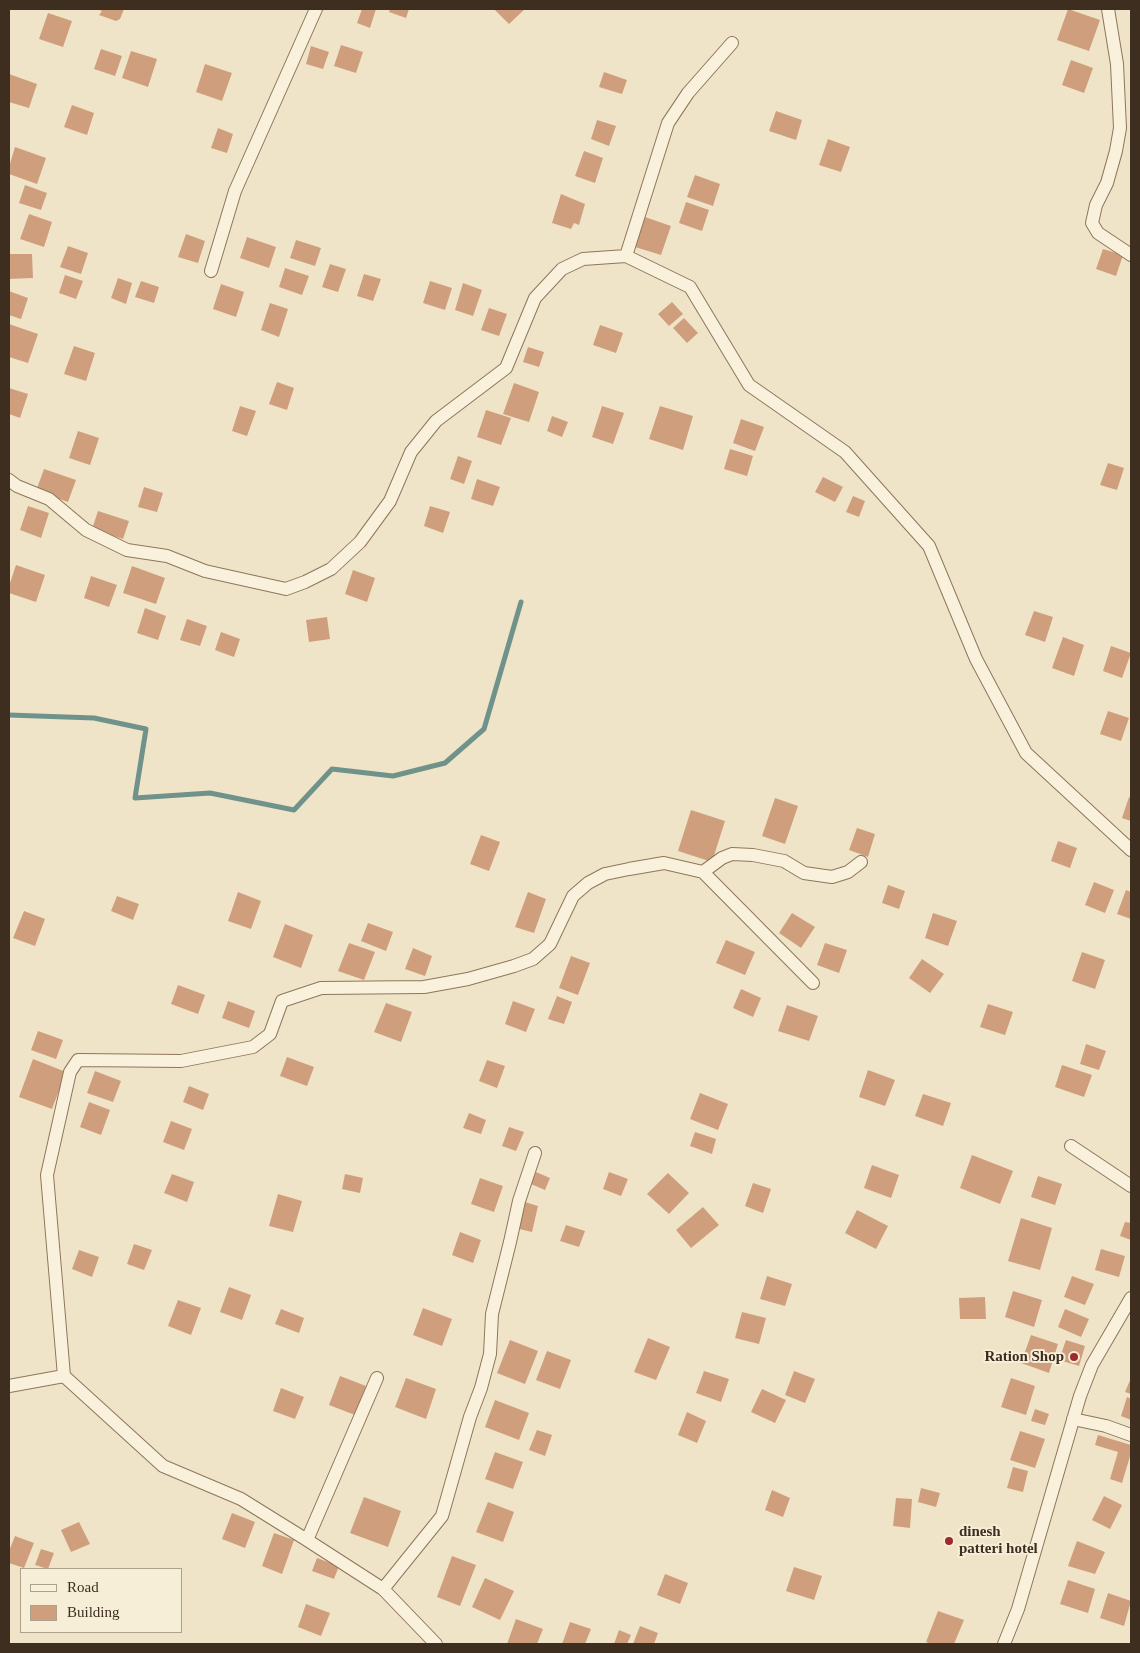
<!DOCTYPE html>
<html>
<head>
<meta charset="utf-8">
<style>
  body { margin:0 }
  #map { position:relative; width:1140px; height:1653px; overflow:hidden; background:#f0e4c8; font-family:Georgia,serif }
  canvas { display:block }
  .frame { position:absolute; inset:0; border:10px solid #3d2e20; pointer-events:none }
  .legend { position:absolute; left:20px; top:1568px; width:162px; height:65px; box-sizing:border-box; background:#f7eed8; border:1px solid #ada18e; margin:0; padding:6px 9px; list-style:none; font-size:15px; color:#3d2e20 }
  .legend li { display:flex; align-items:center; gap:10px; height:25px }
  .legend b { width:25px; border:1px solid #ada18e }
</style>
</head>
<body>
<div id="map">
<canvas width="1140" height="1653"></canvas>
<div class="frame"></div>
<ul class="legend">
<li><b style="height:6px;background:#faf1dc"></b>Road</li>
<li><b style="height:14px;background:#cf9f7d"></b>Building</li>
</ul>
</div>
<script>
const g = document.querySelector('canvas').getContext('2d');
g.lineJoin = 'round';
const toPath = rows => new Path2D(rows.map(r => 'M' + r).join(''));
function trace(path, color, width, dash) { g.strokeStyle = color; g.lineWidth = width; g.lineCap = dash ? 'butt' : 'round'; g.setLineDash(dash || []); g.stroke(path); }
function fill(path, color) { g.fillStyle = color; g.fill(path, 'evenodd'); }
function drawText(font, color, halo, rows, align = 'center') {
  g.font = font + ' Georgia,serif'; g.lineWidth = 4; g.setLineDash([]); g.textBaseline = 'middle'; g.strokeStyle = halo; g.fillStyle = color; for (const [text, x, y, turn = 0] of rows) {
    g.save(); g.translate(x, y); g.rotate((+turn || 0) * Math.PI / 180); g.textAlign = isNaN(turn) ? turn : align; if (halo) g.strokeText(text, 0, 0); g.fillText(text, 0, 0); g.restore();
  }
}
const stream = toPath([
  [9,715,94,718,146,729,135,798,210,793,294,810,332,769,393,776,445,763,484,729,521,602]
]);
const building = toPath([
  [97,9,124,9,120,19,116,21,99,15,102,11],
  [362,9,376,9,370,28,357,23],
  [390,9,409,9,406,18,389,12],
  [494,9,525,9,509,24],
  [1068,9,1100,20,1089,51,1057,40],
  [48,13,72,21,63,47,39,39],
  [341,45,363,52,356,73,334,66],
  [311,46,329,52,323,69,306,64],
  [101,49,122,56,115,76,94,69],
  [131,51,157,59,148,87,122,78],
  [1071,60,1093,68,1084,93,1062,85],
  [205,64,232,73,222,101,196,92],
  [604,72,627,80,622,94,599,87],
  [9,74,37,84,29,108,9,102],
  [72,105,94,113,87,135,64,127],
  [776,111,802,120,796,140,769,131],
  [597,120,616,126,609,146,591,139],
  [218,128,233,134,227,153,211,148],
  [828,139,850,147,841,172,819,165],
  [15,147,46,158,37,184,9,174,9,167],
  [584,151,603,158,595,183,575,176],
  [695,175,720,184,713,206,687,197],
  [25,185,47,193,41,210,19,203],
  [561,194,585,204,579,225,574,223,571,229,552,223],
  [686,202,709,210,702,231,679,223],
  [29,214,52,222,44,247,20,239],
  [645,217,671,226,661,255,635,247],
  [186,234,205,241,198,263,178,257],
  [247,237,276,247,269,268,240,258],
  [296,240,321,248,315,266,290,258],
  [68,246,88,253,81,274,60,267],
  [1103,249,1123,255,1116,276,1096,269],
  [9,254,32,254,33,278,9,279],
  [330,264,346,269,338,292,322,287],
  [285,268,309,276,302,295,279,287],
  [364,274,381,279,373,301,357,296],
  [65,275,83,281,76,299,59,293],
  [118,278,132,283,126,304,111,298],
  [141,281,159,287,154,303,135,297],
  [430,281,452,288,445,310,423,303],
  [463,283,482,290,473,316,455,310],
  [221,284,244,292,236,317,213,309],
  [9,291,28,298,21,319,9,315],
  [672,302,683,314,669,326,658,314],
  [270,303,288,309,279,337,261,330],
  [489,308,507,314,499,336,481,330],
  [684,318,698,333,687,343,673,328],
  [9,324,38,334,28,363,9,357],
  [600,325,623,333,616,353,593,345],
  [74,346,95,353,86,381,64,374],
  [528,347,544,352,539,367,523,362],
  [277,382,294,388,287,410,269,404],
  [514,383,539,392,529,422,503,414],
  [9,388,28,394,20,418,9,414],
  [240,406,256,411,247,436,232,431],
  [602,406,624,413,613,444,592,437],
  [660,406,693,416,683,450,649,439],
  [486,410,511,418,501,445,477,437],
  [552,416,568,422,562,437,547,431],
  [741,419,764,427,755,451,733,443],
  [78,431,99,438,90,465,69,458],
  [730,449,753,456,747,476,724,469],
  [458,456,472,461,464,484,450,479],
  [1108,463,1124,468,1117,490,1100,485],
  [44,469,76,480,68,502,36,491],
  [823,477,843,487,835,502,815,492],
  [477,479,500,487,493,506,471,499],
  [144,487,163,493,157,512,138,507],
  [853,496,865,501,859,517,846,512],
  [28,506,49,513,41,538,20,530],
  [430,506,450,512,443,533,424,526],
  [98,511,129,521,123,539,92,529],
  [16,565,45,575,36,602,9,593,9,586],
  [132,566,165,578,156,604,123,593],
  [353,570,375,578,367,602,345,594],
  [91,576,117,585,109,607,84,598],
  [145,608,166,616,158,640,137,633],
  [1034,611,1053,617,1045,642,1025,635],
  [327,617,330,639,309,642,306,620],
  [187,619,207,626,200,646,180,640],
  [221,632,240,639,234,657,215,650],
  [1063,637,1084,645,1074,676,1052,668],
  [1111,646,1131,653,1122,678,1103,671],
  [1108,711,1129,718,1121,741,1100,734],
  [1129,797,1131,798,1131,821,1122,818],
  [775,798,798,806,785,844,762,836],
  [691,810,725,821,712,862,678,851],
  [857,828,875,834,868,857,849,850],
  [481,835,500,842,489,871,470,864],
  [1058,841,1077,848,1070,868,1051,861],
  [1094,882,1114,890,1105,913,1085,905],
  [888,885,905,891,899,909,882,903],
  [1126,890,1131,892,1131,919,1117,914],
  [238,892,261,901,251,929,228,921],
  [528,892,546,899,534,933,515,927],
  [117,896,139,904,133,920,111,911],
  [24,911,45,919,35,946,13,938],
  [792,913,815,927,801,948,779,933],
  [933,913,957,921,948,946,925,938],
  [368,923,393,932,386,951,361,941],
  [285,924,313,935,301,968,273,957],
  [726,940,755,952,745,975,716,963],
  [349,943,375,952,364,980,338,971],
  [825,943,847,950,839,973,817,965],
  [413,948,432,956,425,976,405,969],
  [1082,952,1105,960,1095,989,1072,981],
  [571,956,590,963,578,995,559,988],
  [922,959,944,974,930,993,909,978],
  [178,985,205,995,198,1014,171,1004],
  [741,989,761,998,753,1017,733,1008],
  [557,996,572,1002,564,1024,548,1019],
  [228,1001,255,1011,249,1028,222,1018],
  [513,1001,535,1009,526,1032,505,1024],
  [386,1003,412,1012,401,1042,374,1032],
  [988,1004,1013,1012,1005,1035,980,1027],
  [787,1005,818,1016,809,1041,778,1031],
  [38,1031,63,1040,56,1059,31,1050],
  [1086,1044,1106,1051,1099,1070,1080,1064],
  [287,1057,314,1067,307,1086,280,1076],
  [33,1059,66,1072,52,1109,19,1097],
  [487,1060,505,1066,497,1088,479,1081],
  [1062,1065,1092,1075,1084,1097,1055,1087],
  [868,1070,895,1080,885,1106,859,1097],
  [95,1071,121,1081,113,1102,87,1093],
  [189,1086,209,1094,203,1110,183,1102],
  [700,1093,728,1104,718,1130,690,1119],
  [923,1094,951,1103,943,1126,915,1116],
  [89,1102,110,1110,101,1135,80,1127],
  [469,1113,486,1120,481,1134,463,1128],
  [171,1121,192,1129,184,1150,163,1142],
  [509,1127,524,1132,516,1151,502,1146],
  [695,1132,716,1139,712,1154,690,1146],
  [972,1155,1013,1171,1000,1204,960,1188],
  [872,1165,899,1175,891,1198,864,1188],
  [536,1172,550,1178,545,1190,531,1184],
  [609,1172,628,1179,621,1196,603,1189],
  [668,1173,689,1193,669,1214,647,1194],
  [172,1174,194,1182,187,1202,164,1193],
  [345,1174,363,1178,360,1193,342,1189],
  [1038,1176,1062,1184,1055,1205,1031,1197],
  [480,1178,503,1186,494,1212,471,1204],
  [753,1183,771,1189,763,1213,745,1206],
  [278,1194,302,1201,293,1232,269,1226],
  [525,1202,538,1206,532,1232,519,1229],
  [703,1207,719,1225,691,1248,676,1230],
  [857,1210,888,1226,876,1249,845,1233],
  [1021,1218,1052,1228,1040,1270,1008,1261],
  [1125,1222,1131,1223,1131,1240,1120,1236],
  [566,1225,585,1231,579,1247,560,1241],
  [460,1232,481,1240,473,1263,452,1255],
  [134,1244,152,1250,144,1270,127,1264],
  [1101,1249,1125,1256,1119,1277,1095,1270],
  [79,1250,99,1257,92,1277,72,1269],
  [767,1276,792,1284,785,1306,760,1299],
  [1072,1276,1094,1284,1085,1305,1064,1297],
  [229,1287,251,1295,242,1320,220,1312],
  [1013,1291,1042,1300,1034,1327,1005,1317],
  [985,1297,986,1319,960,1319,959,1298],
  [178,1300,201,1308,191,1335,168,1326],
  [423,1308,452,1319,442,1346,413,1335],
  [281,1309,304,1318,299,1333,275,1324],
  [1065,1309,1089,1319,1081,1337,1058,1327],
  [742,1312,766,1318,759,1344,735,1338],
  [1031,1335,1058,1344,1049,1373,1021,1363],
  [648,1338,670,1347,656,1380,634,1372],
  [510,1340,538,1351,525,1384,497,1373],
  [1066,1340,1085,1346,1079,1366,1059,1360],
  [547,1351,571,1360,560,1389,536,1380],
  [704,1371,729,1379,721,1402,696,1393],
  [794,1371,815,1379,805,1403,785,1395],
  [340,1376,366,1386,355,1415,329,1405],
  [406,1378,436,1389,426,1419,395,1407],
  [1011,1378,1035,1386,1026,1415,1001,1407],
  [1131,1378,1131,1394,1125,1392],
  [281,1388,304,1397,295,1419,273,1411],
  [762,1389,786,1400,775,1423,751,1412],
  [1127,1397,1131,1399,1131,1420,1121,1416],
  [495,1400,529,1413,519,1440,485,1427],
  [1035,1409,1049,1414,1045,1425,1031,1421],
  [687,1412,706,1421,697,1443,678,1435],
  [537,1430,552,1435,545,1456,529,1450],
  [1020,1431,1045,1439,1035,1468,1010,1460],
  [1098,1435,1131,1445,1131,1453,1122,1483,1110,1479,1118,1452,1095,1445],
  [495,1452,523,1462,513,1489,485,1479],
  [1013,1467,1028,1471,1023,1492,1007,1488],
  [921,1488,940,1493,936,1507,918,1502],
  [772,1490,790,1498,783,1517,765,1510],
  [1104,1496,1122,1505,1110,1529,1092,1520],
  [364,1497,401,1511,388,1547,350,1533],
  [896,1498,912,1499,910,1528,893,1526],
  [488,1502,514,1512,503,1542,476,1532],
  [232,1513,255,1522,245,1548,222,1539],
  [79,1522,90,1544,71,1552,61,1530],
  [274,1533,294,1540,282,1574,262,1566],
  [15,1536,34,1543,24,1568,9,1563,9,1551],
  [1077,1541,1105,1552,1095,1574,1068,1566],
  [41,1549,54,1553,48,1569,35,1565],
  [452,1556,476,1565,460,1606,437,1597],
  [317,1558,339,1566,334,1579,312,1571],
  [794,1567,822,1576,814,1600,786,1591],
  [665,1574,688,1583,680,1604,657,1595],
  [485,1578,514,1591,500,1620,472,1607],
  [1068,1580,1095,1589,1088,1613,1060,1604],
  [1108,1593,1131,1601,1124,1626,1100,1618],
  [306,1604,330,1613,321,1636,298,1627],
  [938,1611,964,1620,954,1644,932,1644,926,1642],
  [516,1619,543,1629,537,1644,507,1644],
  [570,1622,591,1629,585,1644,562,1644],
  [640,1626,658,1633,654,1644,633,1644],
  [619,1630,631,1635,627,1644,614,1644]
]);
const street = toPath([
  [1108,9,1117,64,1120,128,1116,151,1107,183,1096,205,1092,223,1098,233,1131,255],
  [626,256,668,123,688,93,732,43],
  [211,271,235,191,316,9],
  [9,480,17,486,49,499,86,530,127,550,167,556,205,571,286,589,305,582,331,569,360,542,390,501,411,452,436,421,506,368,535,298,562,269,583,259,626,256,690,287,749,385,845,452,929,546,976,659,1026,753,1131,850],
  [703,872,722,858,732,854,753,855,784,861,804,873,832,877,848,872,861,862],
  [1071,1146,1131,1186],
  [377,1378,307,1540,383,1589],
  [9,1386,64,1376],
  [1073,1419,1106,1426,1131,1435],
  [307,1540,241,1499,163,1466,64,1376,47,1175,70,1072,78,1060,181,1061,253,1047,270,1034,282,1001,321,988,424,987,468,979,514,966,533,959,550,944,573,896,588,883,605,874,629,869,664,863,703,872,813,983],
  [436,1644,383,1589,442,1516,470,1417,481,1388,490,1354,492,1314,510,1242,519,1201,535,1153],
  [1004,1644,1018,1609,1080,1396,1092,1365,1131,1298]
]);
const markers = [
  [1074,1357,5,"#9e2a2b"],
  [949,1541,5,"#9e2a2b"]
];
const poiNames = [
  ["Ration Shop",1064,1357],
  ["dinesh",959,1532,"left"],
  ["patteri hotel",959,1549,"left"]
];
trace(stream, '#6f938a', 5);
fill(building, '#cf9f7d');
trace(street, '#8d765c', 14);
trace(street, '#faf1dc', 12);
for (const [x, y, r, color] of markers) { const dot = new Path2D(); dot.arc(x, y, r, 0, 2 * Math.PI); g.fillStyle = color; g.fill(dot); trace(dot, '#f7eed8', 2); }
drawText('bold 15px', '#3d2e20', '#f7eed8', poiNames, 'right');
</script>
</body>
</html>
